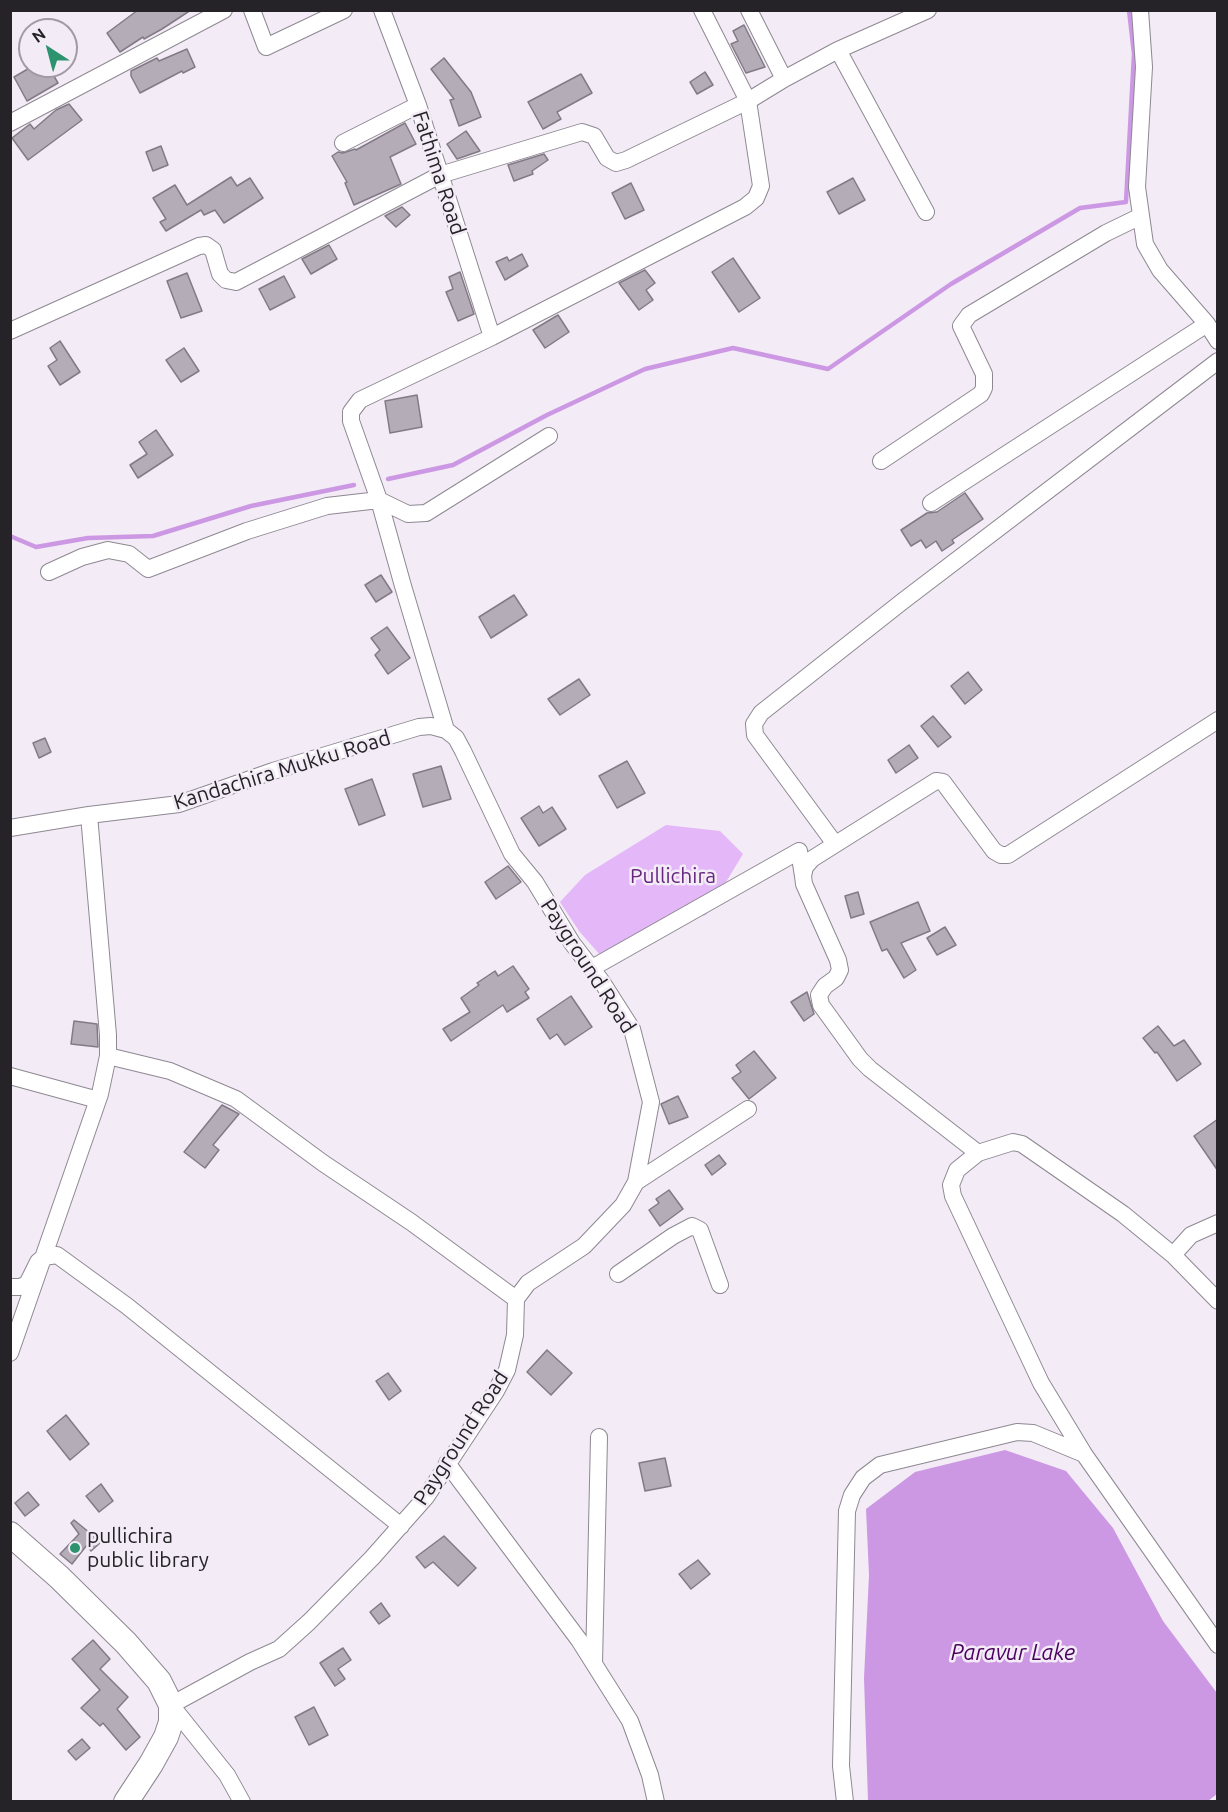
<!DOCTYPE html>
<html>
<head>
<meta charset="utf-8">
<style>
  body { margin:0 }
  #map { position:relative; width:1228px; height:1812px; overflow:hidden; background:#f3ebf6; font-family:Ubuntu,sans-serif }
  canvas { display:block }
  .frame { position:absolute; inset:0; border:12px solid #252327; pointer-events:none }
  .north { position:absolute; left:18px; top:18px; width:60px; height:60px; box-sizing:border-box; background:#f3ebf6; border:2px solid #a19ba3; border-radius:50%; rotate:324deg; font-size:16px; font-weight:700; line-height:24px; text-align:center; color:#252327 }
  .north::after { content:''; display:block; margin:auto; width:21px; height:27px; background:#2d936f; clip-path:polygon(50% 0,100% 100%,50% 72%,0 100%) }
</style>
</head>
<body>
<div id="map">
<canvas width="1228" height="1812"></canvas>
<div class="frame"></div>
<div class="north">N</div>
</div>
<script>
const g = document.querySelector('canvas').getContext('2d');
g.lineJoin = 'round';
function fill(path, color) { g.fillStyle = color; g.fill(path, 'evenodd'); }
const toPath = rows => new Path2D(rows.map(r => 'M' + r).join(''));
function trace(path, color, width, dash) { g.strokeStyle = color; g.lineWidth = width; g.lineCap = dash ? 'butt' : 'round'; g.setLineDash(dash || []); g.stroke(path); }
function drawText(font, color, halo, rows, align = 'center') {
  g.font = font + ' Ubuntu,sans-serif'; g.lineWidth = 5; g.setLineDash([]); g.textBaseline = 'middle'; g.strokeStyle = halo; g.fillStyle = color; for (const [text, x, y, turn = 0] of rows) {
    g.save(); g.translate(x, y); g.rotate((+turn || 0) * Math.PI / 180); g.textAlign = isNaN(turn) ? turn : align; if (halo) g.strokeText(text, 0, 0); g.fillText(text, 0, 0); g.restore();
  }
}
const green = toPath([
  [666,825,720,831,743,854,706,915,677,922,601,956,579,931,560,902,585,875]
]);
const water = toPath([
  [1005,1450,1066,1471,1113,1528,1163,1621,1217,1693,1217,1794,1208,1801,868,1801,864,1678,869,1575,866,1509,915,1472]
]);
const stream = toPath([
  [388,479,453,465,547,415,645,369,733,348,828,369,951,284,1080,208,1126,202,1134,54,1129,10],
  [10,536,36,547,88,538,153,536,251,506,354,485]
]);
const building = toPath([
  [138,10,191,10,162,29,144,39,143,37,120,52,107,33,138,10],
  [744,25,765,67,746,73,731,44,738,41,733,31,744,25],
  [187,49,195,67,183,73,182,71,140,93,131,76,131,71,157,58,159,61,187,49],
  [444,58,471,92,481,117,459,126,450,100,454,99,431,69,444,58],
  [33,66,48,66,58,83,27,101,14,77,33,66],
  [705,72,713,85,697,94,690,82,705,72],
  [581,74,592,93,557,112,561,119,543,129,528,102,581,74],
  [69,104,82,120,28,160,12,138,30,124,34,129,56,110,69,104],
  [405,123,416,144,390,157,401,184,354,205,345,183,347,182,332,156,338,152,343,153,355,149,356,150,405,123],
  [466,131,480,151,457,159,447,144,466,131],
  [161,146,168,165,153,171,146,152,161,146],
  [544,154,548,160,532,171,533,174,514,181,508,165,544,154],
  [231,177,237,186,250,178,263,198,224,223,215,210,204,215,201,210,166,231,160,222,166,219,153,198,175,185,187,205,231,177],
  [853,178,865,200,839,214,827,192,853,178],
  [631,183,644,210,625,219,612,193,631,183],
  [402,207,410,215,396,227,385,216,402,207],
  [329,245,337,259,311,274,302,259,329,245],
  [522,254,528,266,505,280,496,262,507,257,509,261,522,254],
  [733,258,760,298,739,312,712,272,733,258],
  [645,270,655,283,646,290,653,300,639,310,619,283,645,270],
  [460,272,474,314,458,321,446,292,453,289,449,277,460,272],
  [187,273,202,311,181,318,167,281,187,273],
  [284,276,295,297,270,310,259,289,284,276],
  [558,315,569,332,545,348,533,330,558,315],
  [60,341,80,372,60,385,48,366,57,360,50,348,60,341],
  [184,348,199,371,181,382,166,360,184,348],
  [417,395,422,427,390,433,385,401,417,395],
  [156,430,173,455,138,478,130,465,147,454,139,442,156,430],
  [965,493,983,519,952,540,954,543,942,551,936,541,926,548,921,540,911,546,901,530,927,513,937,512,965,493],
  [381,575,392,592,376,602,365,585,381,575],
  [514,595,527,615,491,638,479,617,514,595],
  [387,627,410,658,388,674,375,655,380,650,371,638,387,627],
  [968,672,982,690,965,704,951,686,968,672],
  [579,679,590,695,560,715,548,699,579,679],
  [933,716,951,737,938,747,921,726,933,716],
  [45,738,51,752,39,758,33,743,45,738],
  [909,745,918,758,896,773,888,760,909,745],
  [627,761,645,793,617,808,599,776,627,761],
  [441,766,451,799,423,807,413,774,441,766],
  [372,779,385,815,359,825,345,789,372,779],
  [539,806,543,813,552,807,566,829,539,846,521,818,539,806],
  [508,866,521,882,496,899,485,882,508,866],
  [858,892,864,914,851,918,845,896,858,892],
  [918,902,930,931,901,943,916,970,904,978,887,949,882,951,870,922,918,902],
  [945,927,956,945,937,955,927,938,945,927],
  [513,966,529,989,525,992,529,998,507,1012,503,1005,451,1041,443,1029,470,1012,461,998,479,985,477,983,495,971,498,976,513,966],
  [807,992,814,1014,804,1021,791,1002,807,992],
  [571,996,592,1027,565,1045,557,1034,550,1039,537,1019,571,996],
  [74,1021,97,1024,98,1047,71,1044,74,1021],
  [1158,1026,1174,1046,1184,1040,1201,1064,1177,1081,1157,1052,1155,1053,1143,1038,1158,1026],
  [754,1051,776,1078,749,1099,732,1078,741,1072,736,1065,754,1051],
  [678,1096,688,1117,669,1124,661,1104,678,1096],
  [222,1105,239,1114,213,1145,219,1150,205,1168,184,1152,222,1105],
  [1218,1119,1218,1171,1194,1136,1218,1119],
  [719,1155,726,1164,712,1175,705,1165,719,1155],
  [669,1190,683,1209,660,1226,649,1210,659,1203,656,1199,669,1190],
  [547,1350,572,1373,551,1395,527,1372,547,1350],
  [388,1373,401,1391,389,1400,376,1381,388,1373],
  [66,1415,89,1444,70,1460,47,1431,66,1415],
  [665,1458,671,1486,645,1491,639,1463,665,1458],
  [101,1484,113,1501,99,1512,86,1496,101,1484],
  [28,1492,39,1505,25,1516,15,1503,28,1492],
  [74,1520,101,1542,91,1551,87,1545,72,1564,60,1554,79,1534,71,1523,74,1520],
  [444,1536,476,1568,458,1586,433,1562,425,1568,416,1557,444,1536],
  [698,1560,710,1574,691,1589,679,1574,698,1560],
  [381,1603,390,1616,379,1624,370,1612,381,1603],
  [93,1640,110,1659,100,1669,128,1697,117,1709,140,1737,126,1750,103,1723,100,1726,81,1708,100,1690,72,1659,93,1640],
  [343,1648,351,1660,338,1669,345,1679,335,1686,320,1663,343,1648],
  [314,1707,328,1735,309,1745,295,1717,314,1707],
  [82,1739,90,1748,76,1760,68,1751,82,1739]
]);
const minor = toPath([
  [252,10,266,47,344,10],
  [382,10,418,105,492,337],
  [749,10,784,79],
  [1140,10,1144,67,1137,187,1145,244,1160,270,1207,324,1218,341],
  [838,50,926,212],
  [10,123,224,10],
  [343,143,418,105],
  [10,331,199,246,206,245,213,250,220,274,226,280,236,282,440,175,582,132,594,136,607,158,616,163,626,160,748,101,784,79,838,50,928,10],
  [881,461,981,394,984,388,984,374,961,326,969,315,1106,233,1141,216],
  [931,503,1207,324],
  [49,572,82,557,108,550,129,554,148,569,247,531,327,506,379,500,408,514,426,513,549,436],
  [446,730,403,586,379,500,351,421,351,412,360,400,492,337,745,207,756,198,761,186,748,101,702,10],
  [10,828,89,815,179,804,273,771,419,727,431,726,446,730,456,738,463,751,512,854,535,882,572,943,602,982,632,1029,651,1102,636,1182,623,1205,584,1246,528,1283,516,1299,515,1335,507,1370,496,1391,426,1497,372,1558,309,1622,279,1649,250,1662,171,1705,227,1775,242,1802],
  [835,844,755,735,754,724,761,713,903,601,1218,361],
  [592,968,799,851,803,876],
  [108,1056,170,1071,236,1099,323,1163,411,1222,516,1299],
  [10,1076,98,1100],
  [978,1153,870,1069,860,1059,821,1005,819,995,825,986,836,978,840,970,838,960,804,884,803,876,805,867,812,859,936,781,943,782,994,851,1001,855,1008,855,1218,720],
  [636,1182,748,1109],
  [1173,1255,1191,1235,1218,1223],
  [618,1274,673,1236,692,1226,700,1230,720,1285],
  [10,1287,20,1287,27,1284,38,1262,44,1257,57,1255,127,1306,401,1526],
  [1218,1301,1173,1255,1123,1214,1022,1144,1013,1142,978,1153,957,1170,951,1185,953,1196,1041,1383,1084,1454,1218,1645],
  [10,1353,100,1094,108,1056,108,1035,89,815],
  [447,1463,579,1640,630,1721,650,1775,656,1802],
  [594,1664,599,1437],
  [845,1802,841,1766,847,1511,852,1495,863,1478,880,1465,1017,1432,1033,1433,1084,1454]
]);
const secondary = toPath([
  [10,1534,59,1577,126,1643,159,1681,171,1705,171,1722,166,1737,151,1764,126,1802]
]);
const markers = [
  [75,1548,6,"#2d936f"]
];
const streetNames = [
  ["Fathima Road",439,173,72],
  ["Kandachira Mukku Road",282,770,-17],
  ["Payground Road",588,966,57],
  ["Payground Road",461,1438,-57]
];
const parkNames = [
  ["Pullichira",673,876]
];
const poiNames = [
  ["pullichira",87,1536],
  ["public library",87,1560]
];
const waterNames = [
  ["Paravur Lake",1013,1653]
];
fill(green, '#e4b7f8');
fill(water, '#cc98e3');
trace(stream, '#cc98e3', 4.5);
fill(building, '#b4adb7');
trace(building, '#827b85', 1.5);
trace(minor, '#8e8892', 18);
trace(secondary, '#8e8892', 26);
trace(minor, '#fff', 16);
trace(secondary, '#fff', 24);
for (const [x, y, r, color] of markers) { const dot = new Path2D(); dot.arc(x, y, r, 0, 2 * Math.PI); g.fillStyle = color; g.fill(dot); trace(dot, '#f3ebf6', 2); }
drawText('21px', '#252327', '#f3ebf6', streetNames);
drawText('21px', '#67277f', '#f3ebf6', parkNames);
drawText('21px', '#252327', '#f3ebf6', poiNames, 'left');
drawText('italic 22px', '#4a0160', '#f3ebf6', waterNames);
</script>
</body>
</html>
